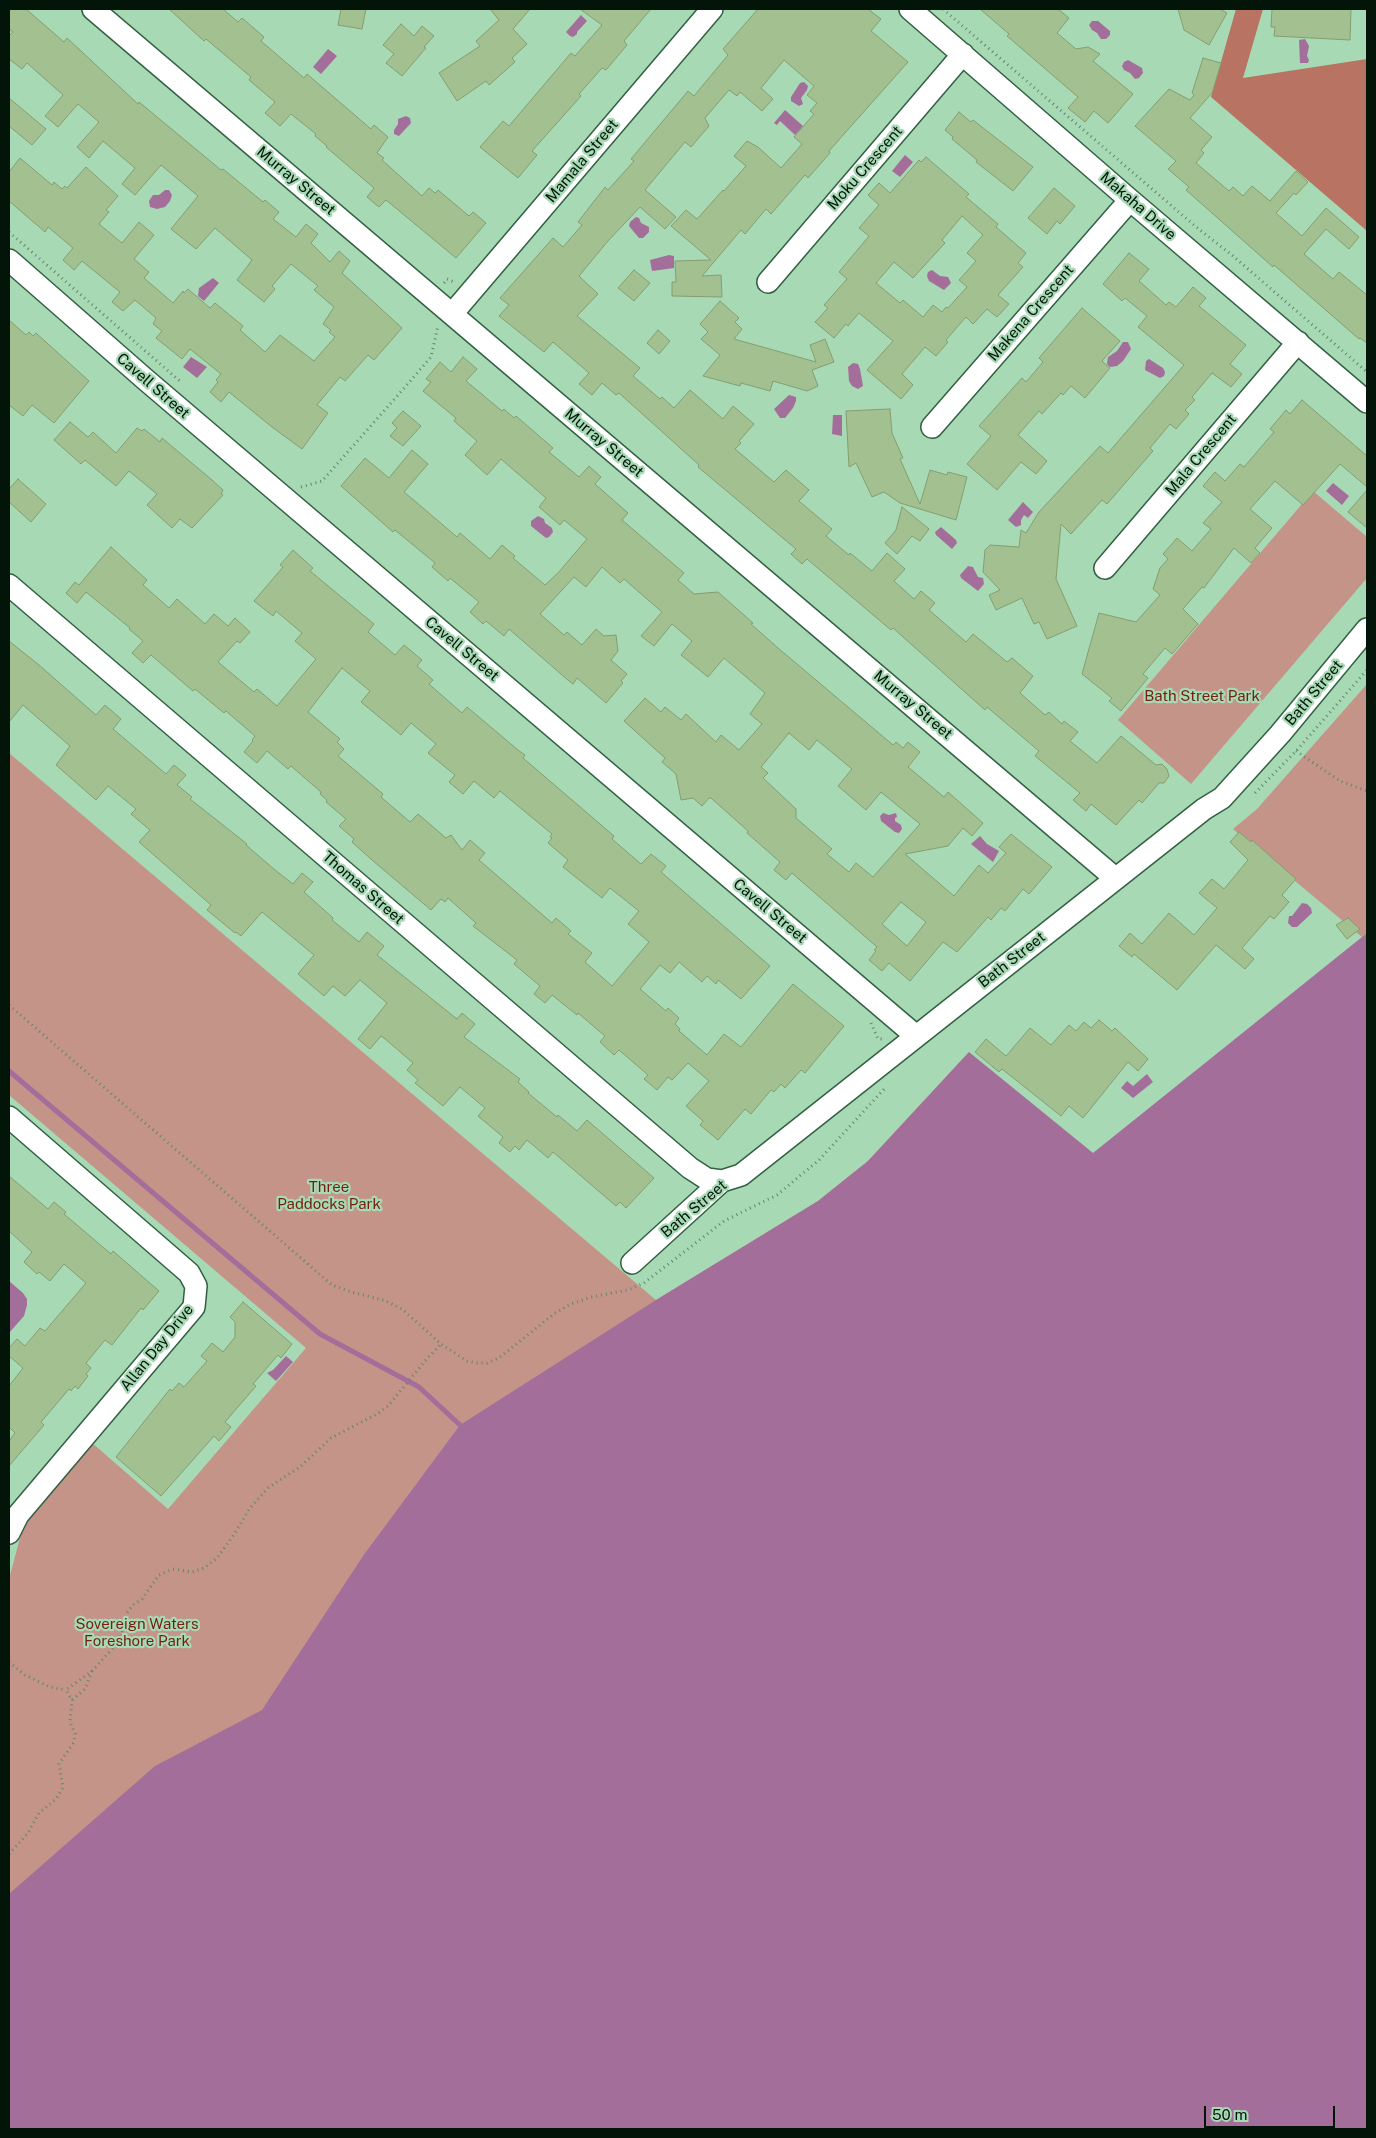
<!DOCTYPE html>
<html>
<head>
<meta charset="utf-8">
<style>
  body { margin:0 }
  #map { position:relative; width:1376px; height:2138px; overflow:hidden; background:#a7d9b5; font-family:"Public Sans",sans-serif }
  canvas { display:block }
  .frame { position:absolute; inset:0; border:10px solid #031509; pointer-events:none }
  .scale { position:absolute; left:1204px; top:2106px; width:131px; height:22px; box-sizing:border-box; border:2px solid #031509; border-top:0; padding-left:6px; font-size:15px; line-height:18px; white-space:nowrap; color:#031509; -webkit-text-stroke:4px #a7d9b5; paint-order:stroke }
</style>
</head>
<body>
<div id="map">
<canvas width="1376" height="2138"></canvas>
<div class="frame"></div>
<div class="scale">50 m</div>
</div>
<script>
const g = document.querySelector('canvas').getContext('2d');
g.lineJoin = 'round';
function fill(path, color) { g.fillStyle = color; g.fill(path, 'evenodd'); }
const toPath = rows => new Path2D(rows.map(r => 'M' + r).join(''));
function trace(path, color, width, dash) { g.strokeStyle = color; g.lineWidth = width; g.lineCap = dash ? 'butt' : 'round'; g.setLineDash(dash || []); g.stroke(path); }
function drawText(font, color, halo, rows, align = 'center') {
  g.font = font + ' "Public Sans",sans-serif'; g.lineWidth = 4.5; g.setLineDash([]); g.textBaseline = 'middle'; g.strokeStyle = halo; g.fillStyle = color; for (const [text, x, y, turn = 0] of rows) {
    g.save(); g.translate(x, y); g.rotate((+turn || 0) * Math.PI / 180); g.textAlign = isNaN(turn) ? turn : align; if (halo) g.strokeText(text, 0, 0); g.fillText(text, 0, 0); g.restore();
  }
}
const green = toPath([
  [1313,491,1367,537,1367,578,1191,784,1118,720],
  [1367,684,1367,933,1362,937,1233,829,1257,809],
  [9,753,656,1300,818,1201,868,1161,969,1052,9,2129,9,1579,25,1519,91,1442,168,1509,306,1348,9,1095]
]);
const forest = toPath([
  [1236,9,1263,9,1243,78,1367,59,1367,231,1211,97]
]);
const water = toPath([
  [581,15,587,21,577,32,577,34,573,37,570,36,566,32],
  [1092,21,1098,21,1110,31,1110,35,1106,39,1101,39,1097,33,1092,30,1089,25],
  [1305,39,1309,46,1307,56,1309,60,1308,63,1300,63,1299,40],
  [328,49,337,56,321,74,313,67],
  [1128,60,1142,68,1143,73,1139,78,1135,79,1130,73,1124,70,1122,66,1124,62],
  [804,82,808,86,807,90,801,98,803,104,799,106,791,101,791,97,800,83],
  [785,110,803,126,795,135,780,121,777,125,774,123],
  [406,116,410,118,411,123,399,136,394,134,394,130,398,124,398,119],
  [905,155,913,162,900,177,892,171],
  [165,190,169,190,172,195,170,201,165,207,157,209,150,207,149,201,153,195,159,195],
  [636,217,639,218,641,223,649,227,649,232,643,238,639,238,629,226,630,222],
  [669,255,674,256,674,268,652,271,650,260],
  [932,270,940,276,948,277,951,283,944,290,929,281,927,276,928,272],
  [213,278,219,283,204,301,198,296,199,288],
  [1123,342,1128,342,1131,349,1123,361,1117,366,1110,367,1107,364,1108,357,1117,351],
  [191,357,207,367,197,378,183,367],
  [1149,359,1163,368,1165,372,1164,376,1160,378,1145,370,1146,361],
  [853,363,858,364,860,369,863,386,858,389,852,386,849,381,848,367],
  [789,395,796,397,796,401,793,408,785,418,780,418,774,409],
  [833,415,842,415,842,436,832,434],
  [1333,483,1349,496,1342,505,1326,491],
  [1023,502,1033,512,1028,518,1024,515,1021,520,1021,525,1016,527,1008,520],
  [538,516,544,519,545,523,552,528,553,532,549,537,546,538,531,526,531,521],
  [941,527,956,540,957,543,952,549,936,535,935,532],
  [968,566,973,567,978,577,983,578,984,584,978,591,961,578,960,575],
  [883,813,889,815,896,813,897,817,895,818,895,821,901,825,902,829,899,833,895,832,881,821,880,816],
  [980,836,987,844,999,851,993,862,971,844],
  [1302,903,1307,904,1311,908,1312,913,1297,927,1292,927,1288,923,1289,916,1292,916],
  [1367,933,1367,2129,9,2129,9,1894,155,1766,262,1710,363,1556,460,1425,656,1300,818,1201,868,1161,969,1052,1093,1153],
  [1147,1074,1153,1082,1133,1098,1121,1088,1127,1081,1133,1086],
  [9,1281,23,1293,27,1299,27,1305,24,1316,9,1333],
  [286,1356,293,1362,276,1381,267,1373,273,1370]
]);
const stream = toPath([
  [9,1071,320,1334,419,1387,460,1425]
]);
const building = toPath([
  [9,9,26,9,64,42,67,38,138,104,139,102,221,170,223,169,263,202,265,200,279,212,273,219,296,237,306,224,318,234,311,243,330,262,339,251,350,261,342,273,402,328,374,360,368,355,345,381,340,377,317,405,328,413,302,449,272,427,229,392,221,402,210,392,218,382,216,380,221,374,190,349,182,359,156,338,162,331,153,324,156,318,135,300,123,311,112,302,120,292,82,261,74,270,63,260,73,248,48,227,45,232,9,201,9,172,20,158,52,185,54,182,62,189,65,186,67,188,86,167,118,196,106,210,109,212,99,224,122,243,139,222,154,235,134,259,149,272,144,278,173,303,183,291,184,293,188,289,210,308,215,303,243,326,240,330,265,352,280,335,314,361,335,337,329,332,331,330,323,324,334,307,314,290,318,286,291,264,272,286,275,289,264,302,237,280,252,260,215,228,196,249,171,229,198,196,161,165,135,195,122,184,135,168,103,141,89,158,77,147,99,122,78,104,58,127,45,116,63,95,27,63,22,69,9,59,9,36,13,32,9,29,9,9],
  [169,9,223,9,238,22,242,18,264,37,261,41,304,78,307,74,371,129,374,125,388,137,377,153,384,158,382,160,422,196,429,188,435,193,438,190,469,216,473,212,486,223,456,258,386,200,379,207,367,197,374,188,326,147,327,146,315,136,316,134,291,114,280,126,265,113,275,102,249,80,251,77,206,39,204,41,169,9],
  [341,9,366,9,362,29,338,25,341,9],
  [490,9,530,9,513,29,527,44,512,58,515,62,489,85,486,81,457,101,439,73,480,46,476,41,499,20,490,9],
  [580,9,651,9,624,41,627,45,606,70,602,68,579,94,581,96,532,151,537,155,518,178,480,147,503,121,509,126,571,53,575,56,602,25,580,9],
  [758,9,868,9,881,19,871,31,908,62,829,151,830,153,808,178,805,175,771,214,766,209,745,234,741,230,702,276,721,275,722,297,672,296,672,282,676,282,675,261,711,260,671,226,686,210,697,219,723,190,724,191,746,166,734,156,747,141,758,147,781,168,802,144,794,137,814,114,810,111,817,103,807,95,814,86,784,60,761,88,773,99,762,111,740,92,737,96,729,90,705,118,709,126,691,147,685,142,645,190,676,217,665,229,640,207,608,241,579,276,598,294,577,316,640,368,633,376,660,399,662,397,674,408,690,390,723,419,733,406,754,424,739,441,741,443,735,449,774,482,786,470,809,490,799,501,832,529,826,536,849,555,850,553,872,571,887,553,905,569,894,581,914,599,921,591,935,603,929,610,966,642,973,634,1007,662,1012,658,1033,676,1020,693,1045,715,1049,712,1062,724,1064,721,1078,732,1070,741,1097,763,1121,736,1156,765,1162,764,1167,769,1169,776,1164,783,1159,783,1142,803,1139,800,1116,825,1091,804,1086,811,1073,800,1080,793,1035,756,1039,751,987,707,985,710,893,628,891,630,807,559,802,564,791,554,796,549,698,467,699,465,619,393,616,395,602,383,592,395,579,384,589,373,553,342,544,352,499,316,509,305,500,298,553,238,563,247,582,225,578,222,605,187,608,190,634,161,631,159,688,91,694,96,728,55,723,49,758,9],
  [980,9,1058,9,1069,18,1057,33,1076,49,1088,47,1100,54,1093,61,1133,94,1108,123,1094,111,1085,122,1068,108,1078,97,1007,36,1009,34,980,9],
  [1178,9,1220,9,1227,13,1209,45,1184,30,1178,9],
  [1272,9,1351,9,1350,40,1274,36,1275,27,1271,27,1272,9],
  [401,24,414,36,422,26,434,36,424,47,426,48,402,76,386,63,394,54,383,45,401,24],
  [1203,58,1221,63,1212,93,1190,118,1212,137,1201,150,1204,153,1196,163,1229,191,1233,187,1243,196,1252,186,1270,201,1296,171,1308,182,1296,195,1294,193,1276,213,1302,236,1326,208,1359,237,1349,249,1326,229,1304,254,1333,279,1339,272,1367,295,1367,343,1360,338,1359,339,1274,265,1273,267,1186,190,1189,187,1168,169,1176,161,1135,126,1169,89,1190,100,1194,95,1192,93,1203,58],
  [9,98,46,129,32,145,9,126,9,98],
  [959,112,971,122,973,120,1033,167,1013,191,976,162,977,160,952,139,953,137,945,130,959,112],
  [926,157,969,194,966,197,998,224,996,227,1026,253,1018,263,1023,267,998,295,1009,304,997,317,987,309,973,324,966,317,946,340,948,342,936,356,925,347,902,374,913,385,901,399,867,370,893,341,859,313,848,326,846,324,834,338,815,322,828,308,824,305,847,279,839,272,869,236,859,228,879,205,868,195,879,183,890,193,919,160,921,162,926,157],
  [962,216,983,235,967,253,976,261,959,280,967,287,948,308,946,307,942,312,933,305,923,317,903,300,900,303,876,283,894,262,913,278,945,243,942,240,962,216],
  [1054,188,1075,206,1060,224,1057,221,1047,234,1028,218,1054,188],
  [1129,253,1149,269,1139,281,1166,305,1169,302,1176,307,1193,287,1206,298,1199,306,1246,345,1230,364,1242,374,1231,387,1212,373,1192,397,1195,400,1185,410,1189,414,1176,429,1170,424,1150,448,1153,451,1107,504,1102,500,1071,534,1061,524,1056,579,1077,626,1047,639,1039,622,1034,624,1022,598,996,610,989,595,1000,590,983,572,985,550,990,545,1019,547,1021,530,1026,533,1039,512,1100,446,1108,453,1184,365,1138,327,1147,316,1125,298,1122,301,1103,284,1129,253],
  [634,270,650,283,634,301,618,288,634,270],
  [720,301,739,318,735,322,742,329,734,339,816,362,810,345,825,339,834,362,812,370,818,386,807,391,773,381,770,391,741,383,740,386,703,376,720,355,701,339,708,332,700,324,720,301],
  [1082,308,1120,341,1102,361,1110,368,1085,398,1071,386,1063,395,1061,393,1042,414,1039,411,1018,435,1047,461,1036,474,1021,462,997,490,967,464,991,436,979,426,1022,378,1026,382,1043,362,1039,358,1082,308],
  [9,320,26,335,29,332,33,336,36,333,89,381,54,423,32,405,23,416,9,405,9,320],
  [658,330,670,341,659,354,647,343,658,330],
  [463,357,477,369,466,381,502,411,504,409,514,418,516,416,553,448,549,452,579,477,589,466,601,477,595,484,628,513,622,520,684,573,678,580,694,594,718,592,753,623,751,624,778,648,893,745,896,742,903,748,908,742,920,752,908,767,944,797,948,792,983,823,972,836,963,828,948,846,905,854,954,896,979,865,988,873,1006,853,999,847,1011,834,1052,867,1029,894,1023,889,1005,911,1001,908,991,920,988,917,957,952,943,942,910,981,889,963,882,971,869,960,876,951,874,950,877,947,792,873,786,880,774,870,780,862,747,833,748,831,711,798,709,798,702,806,693,798,681,800,676,774,662,762,665,758,624,721,645,698,661,712,665,707,681,720,686,714,716,742,721,735,739,750,762,724,750,714,765,693,724,658,708,677,681,655,692,641,672,624,654,646,641,636,662,612,624,579,620,583,602,567,586,587,574,577,540,614,564,635,567,632,582,645,596,629,604,636,616,635,618,651,611,660,627,674,621,681,623,683,606,703,577,678,573,684,569,681,509,629,504,636,486,621,483,624,470,612,479,602,450,578,448,581,432,567,435,563,395,530,393,532,341,486,365,458,389,478,412,450,428,464,404,492,416,502,457,537,460,533,490,559,502,545,515,556,513,558,545,585,558,573,587,539,564,520,560,525,539,507,546,498,501,459,487,475,465,455,477,441,454,421,456,418,423,391,431,382,426,379,440,362,451,372,463,357],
  [789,733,809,750,817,740,852,769,838,786,866,810,881,792,920,824,873,877,856,863,849,872,827,854,832,849,796,818,796,809,763,778,768,773,761,767,789,733],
  [901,902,926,922,907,946,882,924,901,902],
  [1302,400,1367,456,1367,487,1340,464,1303,505,1275,481,1250,509,1272,528,1255,548,1260,553,1251,563,1234,548,1204,588,1202,587,1183,609,1198,624,1172,654,1165,648,1143,674,1148,678,1121,711,1109,701,1112,698,1082,674,1099,613,1136,622,1160,595,1153,589,1160,568,1168,559,1163,554,1177,538,1192,551,1211,529,1203,523,1222,502,1203,486,1215,472,1225,481,1240,464,1244,467,1274,432,1270,429,1286,410,1290,414,1302,400],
  [890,409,892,433,903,458,900,459,920,504,930,470,947,475,948,472,967,477,956,520,900,503,884,492,872,497,856,463,849,467,846,411,890,409],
  [403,411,421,426,403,446,390,436,397,428,392,423,403,411],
  [70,422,88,437,93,432,116,453,137,428,142,431,144,429,160,442,162,438,212,480,223,490,221,494,223,495,192,528,180,519,172,528,147,505,157,494,129,471,116,486,85,460,81,464,54,440,70,422],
  [18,479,46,504,31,522,9,502,9,489,18,479],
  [1367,490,1367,528,1348,512,1367,490],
  [902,507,929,529,920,541,912,536,897,554,885,543,896,530,902,507],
  [111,547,147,580,143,585,169,608,177,599,205,624,214,614,228,626,235,618,250,632,240,643,237,641,218,662,254,692,257,689,277,706,316,659,295,641,302,633,276,611,273,616,254,601,283,567,280,565,293,550,313,568,310,571,374,624,368,632,395,655,404,645,422,660,417,666,433,680,429,684,462,713,467,707,518,750,525,755,523,758,614,836,612,839,641,864,651,854,666,866,661,872,770,966,741,999,718,980,716,984,707,976,702,982,679,962,670,973,660,965,640,989,666,1011,668,1008,679,1018,675,1024,680,1029,679,1031,707,1055,724,1034,741,1047,793,984,844,1026,805,1073,801,1070,785,1088,781,1084,774,1092,771,1090,751,1114,745,1109,718,1140,700,1125,703,1121,686,1106,709,1081,688,1063,672,1080,668,1077,657,1090,644,1079,648,1075,619,1050,614,1055,600,1042,605,1036,578,1013,577,1015,552,995,545,1003,534,994,540,986,514,964,517,960,473,926,476,923,448,898,445,902,441,899,431,910,372,860,352,842,354,839,339,826,346,819,326,802,327,800,320,794,321,792,291,766,288,769,267,751,257,763,244,752,253,741,252,740,255,736,226,711,224,713,195,689,193,691,151,655,143,663,132,653,143,641,129,629,130,628,86,592,77,603,66,593,75,582,79,585,111,547],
  [342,668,370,691,361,702,401,735,411,723,436,744,428,753,455,775,449,782,463,794,474,781,494,798,500,791,552,834,550,837,552,838,548,843,568,860,563,867,602,898,610,888,639,911,628,924,649,942,612,986,585,962,592,953,568,934,571,931,556,918,552,923,479,860,485,853,470,840,462,850,451,835,446,838,418,814,410,822,381,797,383,794,338,756,344,749,337,742,340,739,308,712,342,668],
  [9,641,39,665,96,715,105,705,121,719,113,729,166,774,174,765,186,775,177,785,192,797,190,799,247,844,246,845,275,870,293,884,302,873,313,882,304,892,333,918,332,920,359,942,367,932,384,946,377,955,457,1019,462,1013,475,1024,464,1037,520,1079,518,1082,529,1092,528,1093,557,1117,558,1115,577,1131,587,1120,654,1178,626,1208,620,1202,616,1206,553,1152,548,1158,527,1140,519,1150,515,1146,510,1152,499,1143,503,1137,478,1116,485,1108,460,1087,443,1106,415,1083,418,1080,407,1070,413,1063,384,1038,381,1036,370,1049,358,1039,387,1003,360,980,345,996,333,986,324,996,298,974,314,955,262,912,241,936,236,932,235,933,207,910,211,905,139,842,150,830,131,814,136,809,108,786,96,800,56,765,70,746,23,705,9,722,9,641],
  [1239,832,1251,842,1252,840,1296,879,1282,895,1289,902,1274,919,1270,916,1242,948,1254,959,1245,969,1216,945,1177,990,1134,954,1132,957,1119,946,1130,933,1142,944,1169,913,1194,935,1217,908,1199,893,1212,879,1224,889,1248,860,1230,842,1239,832],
  [1348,918,1360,929,1347,939,1336,925,1348,918],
  [1099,1020,1112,1031,1115,1028,1148,1059,1138,1071,1128,1062,1083,1118,1069,1106,1061,1116,1002,1069,999,1072,975,1052,986,1039,1006,1056,1030,1028,1051,1045,1069,1025,1076,1031,1084,1022,1091,1028,1099,1020],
  [9,1176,48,1209,54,1202,66,1212,64,1214,111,1254,113,1251,159,1291,143,1310,141,1308,112,1345,105,1340,86,1363,91,1368,86,1374,88,1376,78,1389,75,1386,71,1391,69,1389,41,1422,44,1425,9,1466,9,1441,15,1433,9,1427,9,1386,23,1368,9,1356,9,1348,17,1339,25,1346,40,1328,45,1331,86,1283,64,1264,50,1281,39,1272,37,1274,24,1262,32,1252,9,1231,9,1176],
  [243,1302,292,1344,281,1358,278,1355,253,1384,256,1386,225,1422,231,1427,219,1441,214,1436,161,1496,116,1457,170,1389,172,1391,179,1383,184,1387,207,1361,201,1356,212,1343,223,1352,235,1337,235,1322,230,1317,243,1302]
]);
const path = toPath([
  [943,9,1195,226,1233,256,1367,372],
  [9,232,182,383],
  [444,283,447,279,454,282,455,281],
  [301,487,322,481,406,386,431,357,438,326],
  [1296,751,1340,781,1367,791],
  [1255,793,1296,751,1367,670],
  [9,1005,332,1285,351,1292,386,1301,402,1309,441,1344,467,1361,476,1363,487,1363,499,1358,555,1313,571,1304,591,1297,628,1290,644,1283,724,1221,777,1195,819,1160,886,1087],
  [871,1023,878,1039,882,1039],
  [9,1662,25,1675,50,1687,66,1690],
  [92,1671,85,1689,72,1700,66,1690,92,1671,112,1649,120,1637,126,1614,133,1605,142,1599,159,1575,173,1569,192,1572,204,1568,217,1558,233,1536,250,1508,268,1488,300,1467,331,1438,377,1414,388,1406,425,1361,441,1344],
  [9,1854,28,1833,39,1813,56,1799,63,1788,59,1764,74,1742,75,1734,70,1722,72,1700]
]);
const street = toPath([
  [93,9,1115,878],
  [910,9,1130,200,1367,402],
  [9,260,146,380,916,1036],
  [768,282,963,54],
  [452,314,712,9],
  [932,427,1130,200],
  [1105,568,1298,342],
  [9,585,690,1168,707,1179,722,1181],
  [9,1117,189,1273,196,1286,194,1307,18,1515,9,1533],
  [632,1263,722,1181,741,1175,1204,809,1222,798,1280,734,1367,629]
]);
const streetNames = [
  ["Mamala Street",582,161,-50],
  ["Moku Crescent",865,168,-49],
  ["Murray Street",296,181,40],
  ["Makaha Drive",1138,206,41],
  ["Makena Crescent",1031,313,-49],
  ["Cavell Street",153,386,41],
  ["Murray Street",604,443,40],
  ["Mala Crescent",1201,455,-50],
  ["Cavell Street",462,649,40],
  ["Bath Street",1314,693,-50],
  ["Murray Street",913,705,40],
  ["Thomas Street",363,888,41],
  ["Cavell Street",770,911,40],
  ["Bath Street",1012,960,-38],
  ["Bath Street",694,1209,-40],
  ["Allan Day Drive",157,1348,-51]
];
const parkNames = [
  ["Bath Street Park",1202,696],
  ["Three",329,1187],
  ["Paddocks Park",329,1204],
  ["Sovereign Waters",137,1624],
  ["Foreshore Park",137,1641]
];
fill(green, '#c49489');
fill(forest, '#b87363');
fill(water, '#a46e9a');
trace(stream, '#a46e9a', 5);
fill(building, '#a3c090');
trace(building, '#839e70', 1);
trace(street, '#326142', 24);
trace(path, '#62866c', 3, [1, 4]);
trace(street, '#fff', 21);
drawText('15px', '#031509', '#a7d9b5', streetNames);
drawText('15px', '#741f0d', '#a7d9b5', parkNames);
</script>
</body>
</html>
